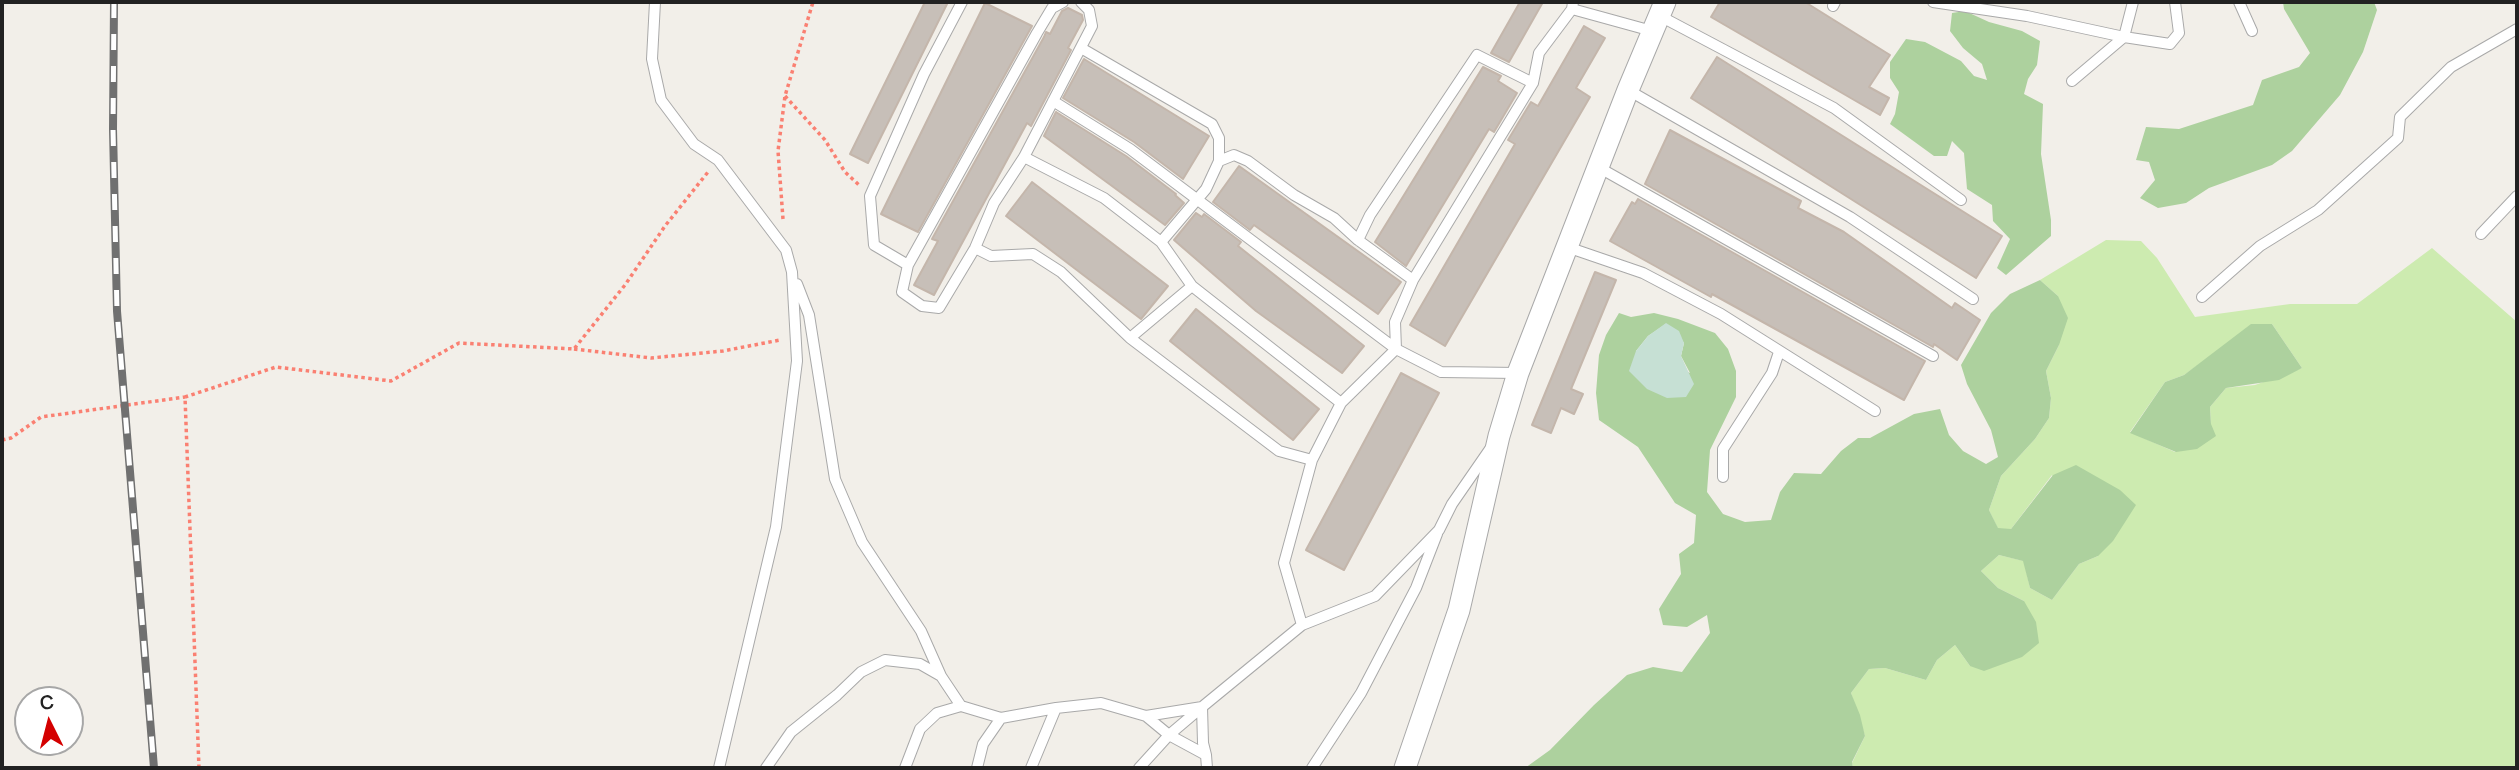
<!DOCTYPE html>
<html>
<head>
<meta charset="utf-8">
<style>
  body { margin:0 }
  #map { position:relative; width:2519px; height:770px; overflow:hidden; background:#f2efe9; font-family:Manrope,sans-serif }
  canvas { display:block }
  .frame { position:absolute; inset:0; border:4px solid #222; pointer-events:none }
  .north { position:absolute; left:14px; top:686px; width:70px; height:70px; box-sizing:border-box; background:#fff; border:2px solid #a7a7a7; border-radius:50%; rotate:354deg; font-size:19px; font-weight:700; line-height:28px; text-align:center; color:#222 }
  .north::after { content:''; display:block; margin:auto; width:24px; height:32px; background:#d40000; clip-path:polygon(50% 0,100% 100%,50% 72%,0 100%) }
</style>
</head>
<body>
<div id="map">
<canvas width="2519" height="770"></canvas>
<div class="frame"></div>
<div class="north">С</div>
</div>
<script>
const g = document.querySelector('canvas').getContext('2d');
g.lineJoin = 'round';
function fill(path, color) { g.fillStyle = color; g.fill(path, 'evenodd'); }
const toPath = rows => new Path2D(rows.map(r => 'M' + r).join(''));
function trace(path, color, width, dash) { g.strokeStyle = color; g.lineWidth = width; g.lineCap = dash ? 'butt' : 'round'; g.setLineDash(dash || []); g.stroke(path); }
const grass = toPath([
  [2106,240,2141,241,2157,258,2195,317,2290,304,2357,304,2432,248,2517,322,2517,768,1853,768,1852,763,1865,736,1851,693,1869,669,1885,668,1926,680,1937,660,1955,645,1970,666,2024,601,1998,588,1981,571,1999,555,2024,561,2030,588,2052,600,2079,564,2098,556,2052,475,2011,529,1998,529,1989,510,2001,476,2035,439,2049,418,2051,398,2046,371,2059,345,2058,296,2040,280],
  [2272,324,2302,368,2255,385,2226,388,2210,407,2211,424,2175,452,2130,432,2165,382,2184,375,2218,351]
]);
const forest = toPath([
  [2283,2,2374,2,2377,10,2363,52,2340,95,2292,151,2272,165,2209,188,2186,203,2158,208,2140,198,2155,180,2149,162,2136,160,2146,127,2179,129,2253,105,2262,80,2299,67,2310,53,2284,9],
  [1965,11,1989,22,2022,31,2040,41,2037,65,2028,79,2024,94,2043,104,2041,154,2051,220,2051,236,2006,275,1997,268,2010,239,1993,221,1992,205,1967,189,1964,153,1952,141,1947,156,1934,156,1890,124,1895,114,1899,92,1890,78,1890,62,1906,39,1925,42,1961,61,1974,76,1987,80,1982,64,1963,48,1950,31,1952,13],
  [2040,280,2058,296,2068,318,2059,345,2046,371,2051,398,2049,418,2035,439,2001,476,1989,510,1998,528,2011,529,2053,475,2076,465,2120,490,2136,505,2113,541,2098,556,2079,564,2052,600,2030,588,2023,561,1999,555,1981,571,1998,588,2024,601,2036,622,2039,643,2022,657,1984,671,1970,666,1955,645,1937,660,1926,680,1885,668,1869,669,1851,693,1860,715,1865,736,1852,762,1853,768,1525,768,1550,750,1594,705,1627,675,1653,667,1682,672,1710,633,1707,615,1687,627,1663,625,1659,609,1681,574,1679,554,1694,543,1696,515,1675,503,1638,447,1599,420,1596,393,1599,355,1606,335,1619,313,1631,317,1654,313,1678,319,1715,333,1728,349,1736,371,1736,397,1710,450,1707,492,1723,514,1745,522,1771,520,1780,492,1794,473,1821,474,1841,451,1858,438,1870,438,1914,414,1940,409,1949,435,1963,451,1986,464,1998,457,1991,430,1967,384,1961,365,1991,313,2010,294],
  [1666,324,1684,343,1681,356,1690,373,1636,351,1648,336],
  [2251,324,2272,324,2302,368,2279,380,2226,388,2210,407,2211,424,2216,436,2197,449,2176,452,2130,433,2165,382,2184,375]
]);
const wetland = toPath([
  [1666,323,1679,331,1684,343,1681,356,1694,384,1686,397,1667,398,1647,389,1629,371,1636,351,1648,336]
]);
const building = toPath([
  [925,2,948,2,868,163,850,154,925,2],
  [1520,2,1543,2,1509,62,1491,53,1520,2],
  [1720,2,1805,2,1890,55,1869,87,1889,98,1880,115,1711,17,1720,2],
  [985,3,1032,26,918,232,881,214,985,3],
  [1068,8,1082,15,1083,20,1068,48,1071,50,1031,126,1027,123,934,295,914,285,938,241,932,239,1044,37,1046,32,1050,34,1062,11,1068,8],
  [1584,26,1605,38,1576,88,1590,97,1445,346,1410,325,1515,144,1508,140,1531,102,1538,106,1584,26],
  [1717,57,2002,236,1976,278,1691,98,1717,57],
  [1084,59,1209,136,1183,179,1134,142,1063,98,1084,59],
  [1483,67,1501,76,1498,81,1517,93,1494,132,1489,129,1406,266,1375,242,1483,67],
  [1056,112,1126,156,1176,194,1175,195,1184,203,1165,225,1044,136,1056,112],
  [1670,130,1801,201,1798,208,1844,232,1952,308,1955,303,1980,320,1957,360,1934,344,1933,347,1645,184,1670,130],
  [1239,166,1401,282,1378,314,1254,225,1250,230,1213,202,1239,166],
  [1032,182,1168,286,1141,319,1006,216,1032,182],
  [1638,199,1925,361,1904,400,1712,294,1711,297,1610,241,1632,202,1635,204,1638,199],
  [1196,213,1202,217,1204,214,1241,242,1238,246,1364,346,1342,373,1256,311,1174,240,1196,213],
  [1595,272,1616,280,1571,389,1583,394,1574,414,1561,408,1551,433,1532,425,1595,272],
  [1196,309,1319,409,1293,440,1170,341,1196,309],
  [1401,373,1439,393,1344,570,1306,550,1401,373]
]);
const path = toPath([
  [785,96,825,140,845,172,859,185],
  [783,219,778,151,785,96,813,2],
  [574,349,651,358,723,351,780,340],
  [2,440,11,438,41,417,185,397],
  [199,768,185,397,276,367,391,381,459,343,574,349,625,285,665,226,708,172]
]);
const lane = toPath([
  [655,2,652,59,661,100,694,144,718,160,786,250,792,272,797,361,776,527,719,768],
  [1063,2,1052,8,1037,33,908,265,902,292,922,306,939,308,975,248,994,203,1024,157,1092,26,1089,10,1081,2],
  [1933,2,2027,16,2124,37,2133,2],
  [2239,2,2252,31],
  [1833,6,1835,2],
  [1572,9,1652,31],
  [1658,15,1834,108,1961,200],
  [2072,81,2124,37,2170,44,2179,33,2175,2],
  [1628,90,1850,217,1973,299],
  [1053,101,1130,149,1396,349,1441,372,1518,373],
  [1024,157,1104,198,1161,242,1206,189,1219,161,1219,138,1212,124,1081,48],
  [1219,161,1234,155,1248,161,1294,195,1334,218,1358,240],
  [1598,167,1933,356],
  [2481,234,2517,196],
  [1161,242,1192,286,1341,403],
  [1567,247,1643,273,1721,314,1875,411],
  [975,248,991,256,1033,254,1061,272,1130,338,1279,451,1312,460],
  [908,265,874,245,870,196,924,74,962,2],
  [1413,280,1358,240,1370,215,1477,55,1533,83,1539,53,1572,9,1573,2],
  [797,284,809,315,835,479,862,542,921,631,941,676],
  [2202,297,2260,246,2318,210,2398,138,2400,117,2451,67,2517,29],
  [1130,338,1192,286],
  [1723,477,1723,449,1772,373,1779,352],
  [1302,625,1284,563,1312,460,1341,403,1396,349,1395,322,1413,280,1533,83],
  [1146,716,1202,707,1302,625,1375,596,1439,530,1452,504,1490,449],
  [766,768,791,732,837,695,861,672,885,660,920,664,941,676,961,706],
  [905,768,920,729,937,713,961,706,1001,718,1056,708,1101,703,1146,716,1169,735,1206,755,1207,768],
  [977,768,983,744,1001,718],
  [1031,768,1056,708],
  [1139,768,1169,735,1202,707,1203,743,1206,755],
  [1312,768,1361,693,1416,588,1437,534]
]);
const street = toPath([
  [1405,768,1459,610,1499,436,1518,373,1628,90,1665,2]
]);
const rail = toPath([
  [114,2,113,129,117,311,154,768]
]);
fill(grass, '#cdebb0');
fill(forest, '#add19e');
fill(wetland, '#c6e0d4');
fill(building, '#c7bfb8');
trace(building, '#c4b6ab', 2);
trace(lane, '#a9a9a9', 12);
trace(street, '#a9a9a9', 23);
trace(path, '#fa8072', 3.5, [3.5, 3.5]);
trace(lane, '#fff', 10);
trace(street, '#fff', 21);
trace(rail, '#707070', 8);
trace(rail, '#fff', 5, [16]);
</script>
</body>
</html>
